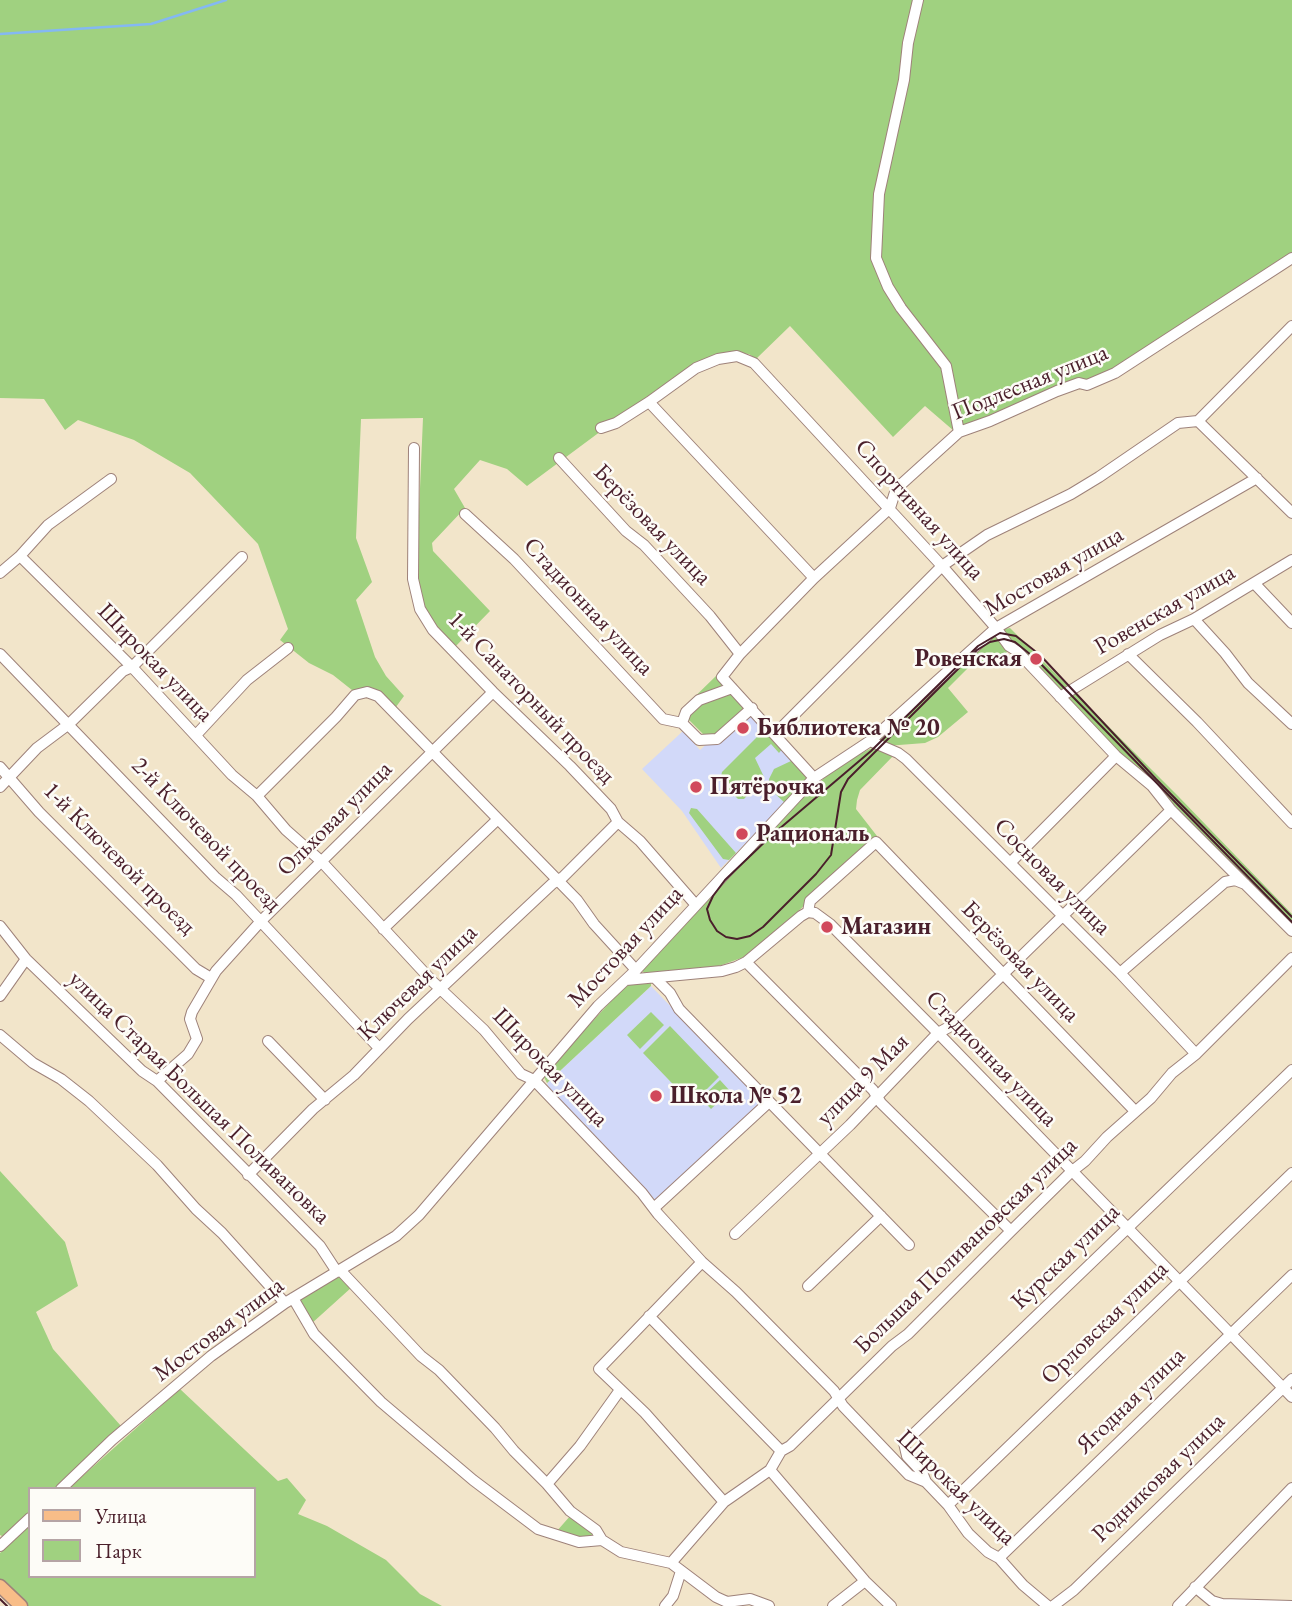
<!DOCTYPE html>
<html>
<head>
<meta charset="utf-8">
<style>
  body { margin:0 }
  #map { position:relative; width:1292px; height:1606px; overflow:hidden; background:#f2e5ca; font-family:"EB Garamond",serif }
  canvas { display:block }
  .legend { position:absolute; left:28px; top:1487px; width:228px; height:91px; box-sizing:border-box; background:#fdfcf7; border:2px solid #b5a4a5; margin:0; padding:9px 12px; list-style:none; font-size:21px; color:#4a1f2b }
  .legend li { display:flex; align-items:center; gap:14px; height:35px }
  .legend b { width:35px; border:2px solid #b5a4a5 }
</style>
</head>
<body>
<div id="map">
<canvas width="1292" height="1606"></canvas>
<ul class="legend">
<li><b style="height:9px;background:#f8bd88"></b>Улица</li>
<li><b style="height:19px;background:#a0d180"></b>Парк</li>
</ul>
</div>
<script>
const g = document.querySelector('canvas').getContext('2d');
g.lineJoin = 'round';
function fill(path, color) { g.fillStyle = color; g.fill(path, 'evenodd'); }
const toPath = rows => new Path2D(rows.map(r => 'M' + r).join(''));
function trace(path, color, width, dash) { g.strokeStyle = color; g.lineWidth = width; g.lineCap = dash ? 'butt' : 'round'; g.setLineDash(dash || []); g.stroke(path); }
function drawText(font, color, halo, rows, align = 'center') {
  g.font = font + ' "EB Garamond",serif'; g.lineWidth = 5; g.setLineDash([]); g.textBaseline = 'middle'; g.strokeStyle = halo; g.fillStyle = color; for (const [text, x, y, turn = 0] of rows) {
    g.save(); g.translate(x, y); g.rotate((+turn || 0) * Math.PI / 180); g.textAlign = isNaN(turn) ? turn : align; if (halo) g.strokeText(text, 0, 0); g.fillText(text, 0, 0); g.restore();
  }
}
const built = toPath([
  [747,707,807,772,806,782,721,868,682,811,642,769,683,731,700,750],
  [651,986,763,1102,657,1202,549,1089,547,1083]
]);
const green = toPath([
  [0,0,1292,0,1292,258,1109,375,954,431,925,406,893,437,790,326,756,359,749,354,739,353,699,363,655,391,527,486,507,469,480,460,454,489,465,508,432,543,433,551,490,611,454,648,423,608,416,582,423,418,361,419,356,538,372,582,356,600,375,657,386,676,404,696,393,711,379,695,357,694,333,675,309,663,280,640,288,629,258,544,190,473,134,440,78,420,65,430,44,399,0,398],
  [1010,628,1178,796,1292,914,1292,927,1154,785,1117,755,1004,635,1005,629],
  [997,636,1009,649,1006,653,989,666,985,663,977,665,973,668,969,667,948,688,968,712,938,737,925,743,886,746,877,741,979,644],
  [716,676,747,707,715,737,706,737,680,711],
  [766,728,782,749,779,753,771,744,755,758,764,777,744,799,738,799,720,781,722,772],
  [874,747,895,754,860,790,857,800,856,809,877,836,873,842,781,927,747,956,719,966,644,973,642,970,808,792,842,763],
  [791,761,798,761,808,777,785,803,770,789,769,779,774,769],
  [691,808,697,809,736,853,729,860,723,859,689,813],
  [651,982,651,986,547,1083,544,1077,546,1072,624,987,630,984],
  [651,1012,664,1025,640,1049,627,1035],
  [670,1026,719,1077,692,1104,643,1053],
  [720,1080,730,1091,711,1109,701,1098],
  [0,1171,65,1242,78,1286,36,1312,53,1349,121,1426,55,1489,30,1489,30,1513,4,1537,0,1535],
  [338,1276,346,1280,352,1287,311,1324,300,1301,302,1298],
  [180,1389,278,1481,287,1478,306,1500,298,1514,327,1526,386,1560,420,1594,442,1606,25,1606,0,1581,0,1553,30,1525,30,1576,254,1576,254,1489,68,1489],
  [571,1515,594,1531,596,1539,580,1541,556,1532]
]);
const stream = toPath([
  [0,34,151,24,226,0]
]);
const minor = toPath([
  [918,0,908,43,904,80,879,194,876,258,888,287,901,308,946,366,959,432],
  [649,402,814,578],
  [1198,421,1292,513],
  [601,428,616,423,649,402,696,368,718,359,737,356,754,363,942,566,996,628,1009,646,1017,651,1116,756,1152,786,1171,810,1292,931],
  [414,448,413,579,420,609,433,630,493,692,570,766,611,809,618,822,640,841,695,904],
  [559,458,626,531,644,545,710,616,740,654],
  [465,514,514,559,663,719,682,723],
  [20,556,132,667,232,775,257,796,286,830,321,861,433,982,484,1030,521,1074,534,1080,642,1193,658,1214,702,1262,736,1292,834,1391,843,1406,909,1475,926,1482,948,1505,968,1533,988,1552,999,1558,1023,1585,1048,1606],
  [0,573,20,556,48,525,111,479],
  [1254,583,1292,623],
  [1194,619,1225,653,1248,683,1292,724],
  [0,654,215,877,236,895,379,1048],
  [1128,654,1197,722,1292,823],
  [1060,697,1160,635,1194,619,1292,560],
  [682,723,699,740,717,739,752,708],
  [682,723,686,712,699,700,732,688],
  [775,734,942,566,987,535,1071,494,1099,477,1178,423,1198,421,1292,326],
  [196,735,247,680,288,648],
  [870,741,898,753,906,759,1120,973,1196,1054],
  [0,767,39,812,196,969,211,978],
  [814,778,722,677,740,654,814,578,890,508,896,489,959,432,990,421,1057,391,1079,383,1087,385,1115,373,1292,258],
  [0,787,37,748,69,724,123,671,132,667,242,557],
  [257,796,336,717,355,695,367,692,378,696,577,900,594,924,636,970],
  [1010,863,1116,756],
  [808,912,810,901,876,842,1135,1111],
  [0,926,26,959,142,1071,157,1081,320,1246,337,1272],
  [383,929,498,819],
  [746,962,873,1090,881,1103,1011,1231],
  [1120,973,1225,882,1235,880,1245,884],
  [655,978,670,993,679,1009,909,1245],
  [626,980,722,971,736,967,746,962,801,916,808,912,815,913,830,924,938,1033,1292,1397],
  [0,996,26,959],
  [0,1035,33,1063,61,1079,89,1101,157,1165,196,1209,222,1233,285,1303],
  [268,1041,325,1100],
  [157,1081,188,1054,197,1039,190,1019,192,1012,216,971,261,921,493,692],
  [248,1175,313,1109,354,1075,408,1019,552,884,563,877,618,822],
  [654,1208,769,1102],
  [735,1234,850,1125,938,1033,949,1027,1171,810],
  [702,1262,599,1369,645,1413,724,1502],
  [340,1270,421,1356,439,1370,495,1428,514,1451,547,1484,570,1511,596,1530,602,1540,621,1552,671,1563,716,1597,727,1602,750,1599,769,1606],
  [808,1286,881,1216],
  [293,1298,314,1334,381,1402,473,1480,538,1529,579,1542,602,1540],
  [649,1316,781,1451],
  [770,1470,865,1581,891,1606],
  [926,1482,922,1472,907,1456,904,1443,1292,1070],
  [547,1484,580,1446,620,1390],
  [61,1489,112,1440,211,1356,285,1303,396,1236,419,1215,598,1006,636,970,814,778,870,741,996,628,1257,478],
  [948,1505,1292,1173],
  [0,1546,30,1518],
  [999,1558,1292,1275],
  [671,1563,724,1502,770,1470,781,1451,790,1446,892,1346,908,1334,1011,1231,1071,1172,1085,1161,1107,1137,1151,1098,1172,1073,1196,1054,1292,958],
  [1195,1587,1212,1601,1222,1604,1292,1606],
  [665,1606,673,1596,681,1571],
  [833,1606,865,1581],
  [1053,1606,1074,1590,1292,1379],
  [1178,1606,1292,1488]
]);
const major = toPath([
  [0,1586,21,1606]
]);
const tram = toPath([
  [1292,917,1156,779,1040,655,1016,636,1000,633,978,646,871,751,772,835,725,880,713,896,707,909,710,920,717,931,726,937,737,939,750,936,763,927,816,874,831,855,841,792,848,779,977,650,990,642,1004,639,1015,642,1036,659,1292,922],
  [0,1599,7,1606]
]);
const markers = [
  [1036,659,7,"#d1495b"],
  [743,728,7,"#d1495b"],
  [696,787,7,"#d1495b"],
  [742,834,7,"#d1495b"],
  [827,927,7,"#d1495b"],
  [656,1096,7,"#d1495b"]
];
const streetNames = [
  ["Подлесная улица",1030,383,-22],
  ["Спортивная улица",919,510,48],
  ["Берёзовая улица",652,525,46],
  ["Мостовая улица",1054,572,-30],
  ["Стадионная улица",588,607,47],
  ["Ровенская улица",1165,610,-30],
  ["Широкая улица",155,663,46],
  ["1-й Санаторный проезд",531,698,46],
  ["Ольховая улица",335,819,-45],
  ["2-й Ключевой проезд",206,835,46],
  ["1-й Ключевой проезд",119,859,45],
  ["Сосновая улица",1052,877,45],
  ["Мостовая улица",626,947,-47],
  ["Берёзовая улица",1020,962,46],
  ["Ключевая улица",418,983,-44],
  ["Стадионная улица",991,1059,46],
  ["Широкая улица",550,1068,46],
  ["улица 9 Мая",863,1080,-45],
  ["улица Старая Большая Поливановка",199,1098,44],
  ["Большая Поливановская улица",966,1246,-44],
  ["Курская улица",1066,1257,-44],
  ["Орловская улица",1105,1323,-44],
  ["Мостовая улица",219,1330,-37],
  ["Ягодная улица",1131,1401,-44],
  ["Родниковая улица",1159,1478,-44],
  ["Широкая улица",956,1488,44]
];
const poiNames = [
  ["Ровенская",1022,659,"right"],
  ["Библиотека № 20",757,728],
  ["Пятёрочка",710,787],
  ["Рациональ",756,834],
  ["Магазин",841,927],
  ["Школа № 52",670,1096]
];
fill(built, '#d2d9f9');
fill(green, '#a0d180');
trace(stream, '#84b8f2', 2.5);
trace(minor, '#9e827a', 12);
trace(major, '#9e827a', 15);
trace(minor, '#fff', 10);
trace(major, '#f8bd88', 12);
trace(tram, '#4a1f2b', 2);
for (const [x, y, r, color] of markers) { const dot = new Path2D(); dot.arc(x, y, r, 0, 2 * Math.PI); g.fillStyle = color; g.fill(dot); trace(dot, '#fdfcf7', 2.5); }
drawText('24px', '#4a1f2b', '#fdfcf7', streetNames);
drawText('bold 24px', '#4a1f2b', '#fdfcf7', poiNames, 'left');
</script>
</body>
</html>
